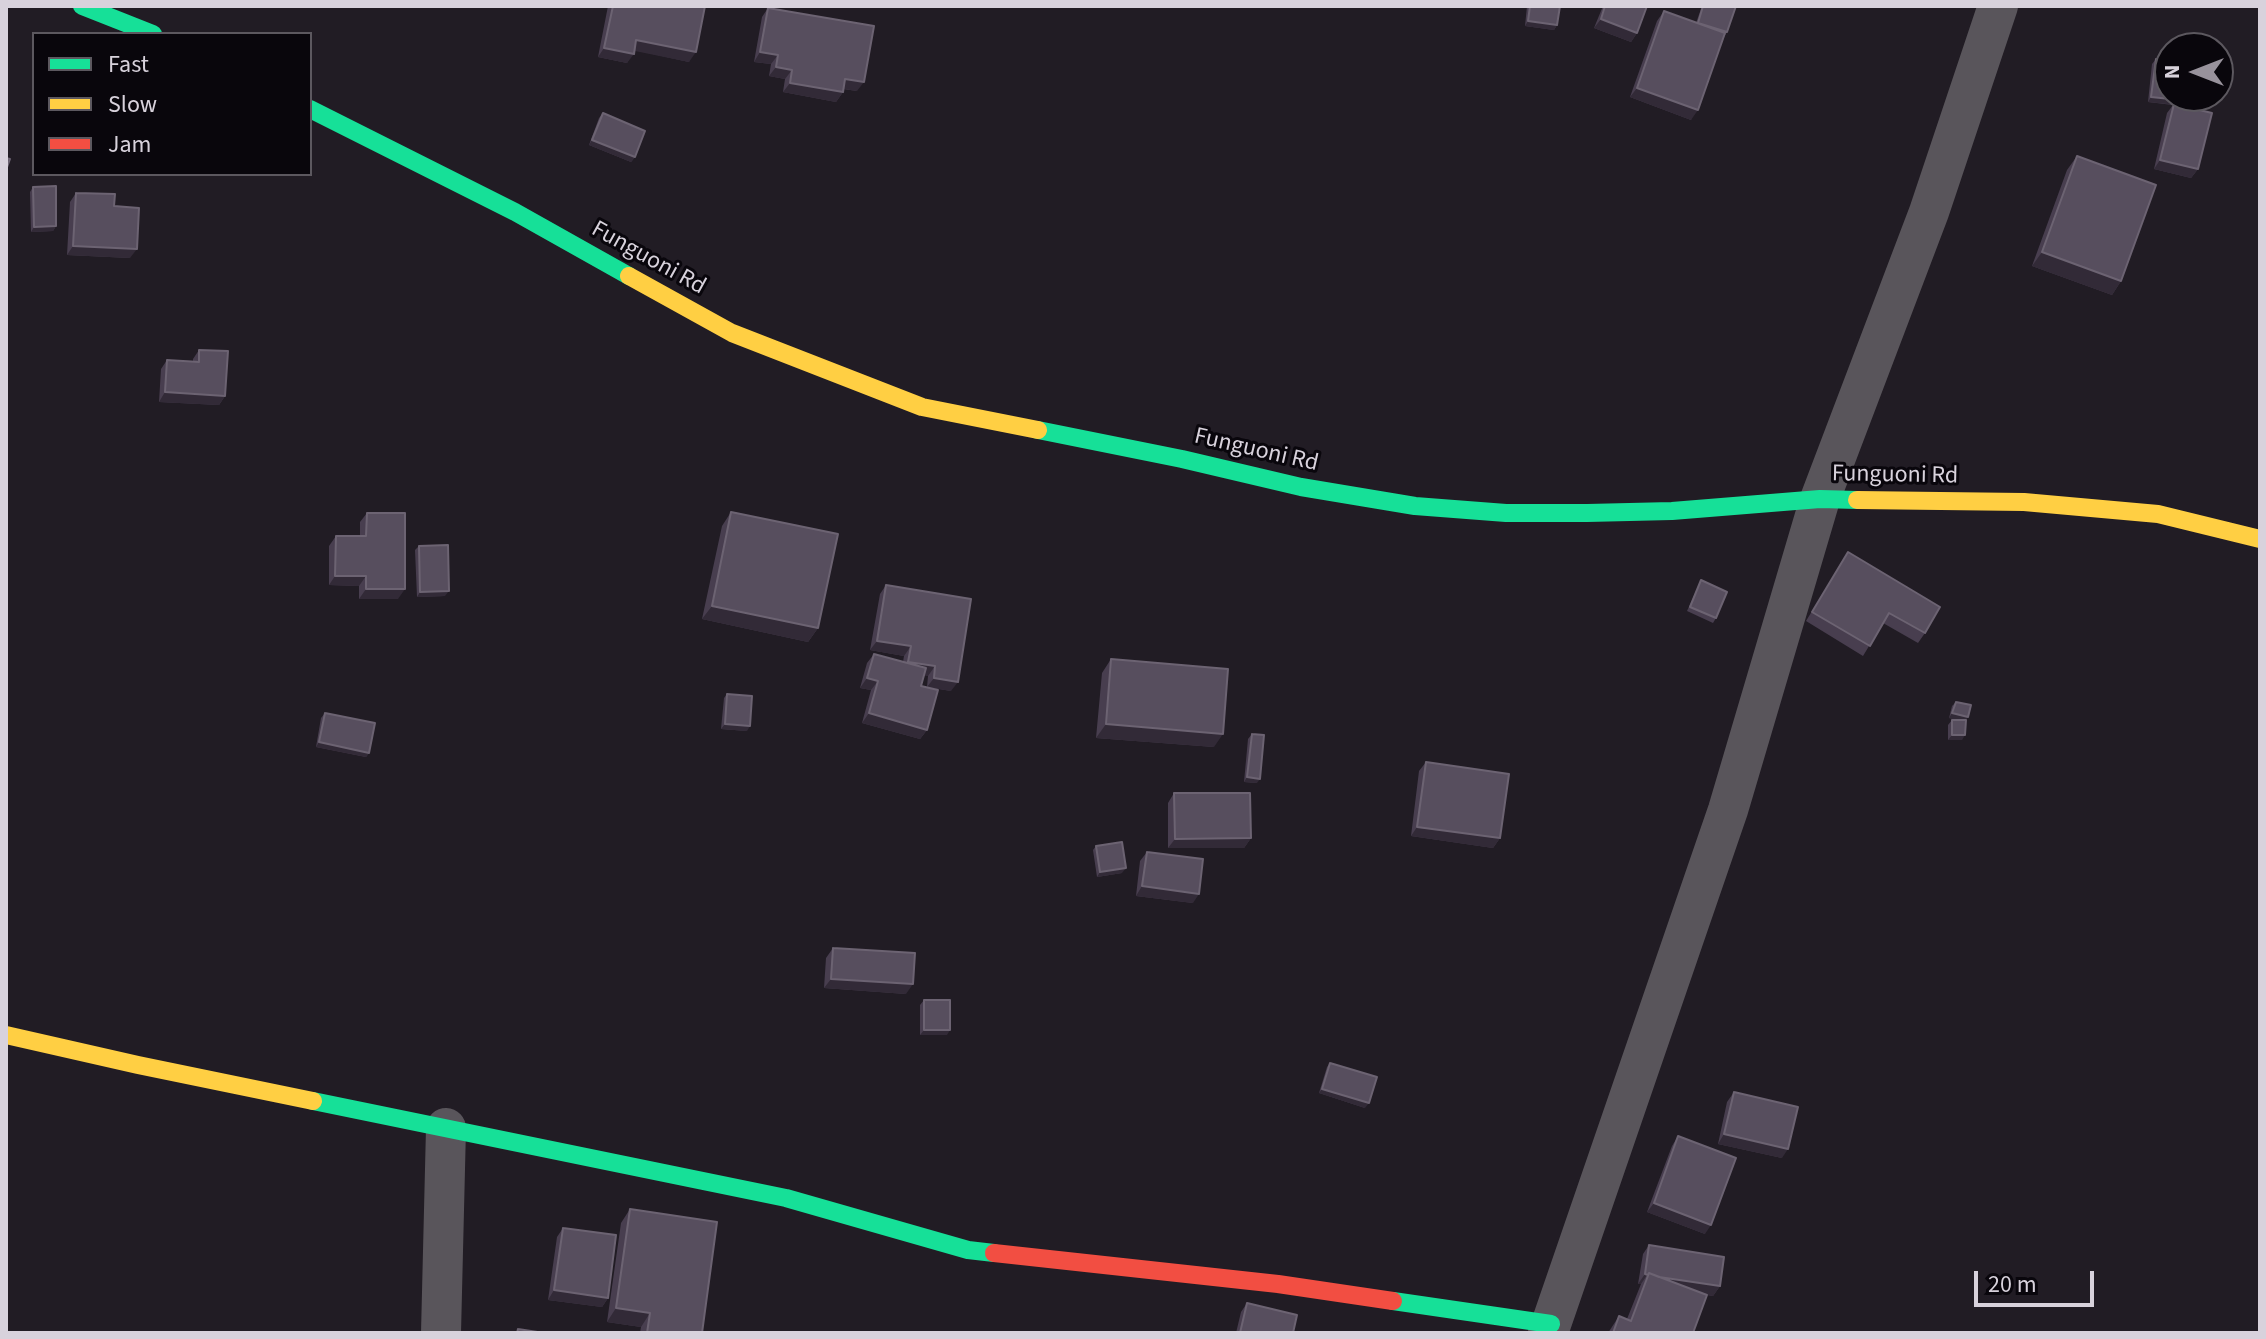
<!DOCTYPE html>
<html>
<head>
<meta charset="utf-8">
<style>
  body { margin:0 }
  #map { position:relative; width:2266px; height:1339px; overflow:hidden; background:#211c24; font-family:"Source Sans 3",sans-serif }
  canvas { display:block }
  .frame { position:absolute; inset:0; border:8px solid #d8d2dc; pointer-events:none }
  .legend { position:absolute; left:32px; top:32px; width:280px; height:144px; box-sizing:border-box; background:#09060c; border:2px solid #5c585f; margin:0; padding:10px 14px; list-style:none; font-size:24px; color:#d8d2dc }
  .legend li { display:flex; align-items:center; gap:16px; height:40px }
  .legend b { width:40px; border:2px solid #5c585f }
  .north { position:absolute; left:2154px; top:32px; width:80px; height:80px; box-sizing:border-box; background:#09060c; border:2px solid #5c585f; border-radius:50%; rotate:270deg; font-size:22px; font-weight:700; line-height:32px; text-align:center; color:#d8d2dc }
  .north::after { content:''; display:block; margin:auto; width:28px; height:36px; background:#98929c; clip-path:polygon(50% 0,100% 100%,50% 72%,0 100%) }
  .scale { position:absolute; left:1974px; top:1271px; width:120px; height:36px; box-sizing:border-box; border:4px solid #d8d2dc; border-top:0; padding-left:10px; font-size:24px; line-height:28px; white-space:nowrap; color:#d8d2dc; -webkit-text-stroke:6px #09060c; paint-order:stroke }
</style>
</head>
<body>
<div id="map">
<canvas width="2266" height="1339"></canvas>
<div class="frame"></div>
<ul class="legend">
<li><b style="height:10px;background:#16e098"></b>Fast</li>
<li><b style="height:10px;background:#ffcf43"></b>Slow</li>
<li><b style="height:10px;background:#f24e42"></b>Jam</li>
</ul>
<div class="north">N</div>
<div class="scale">20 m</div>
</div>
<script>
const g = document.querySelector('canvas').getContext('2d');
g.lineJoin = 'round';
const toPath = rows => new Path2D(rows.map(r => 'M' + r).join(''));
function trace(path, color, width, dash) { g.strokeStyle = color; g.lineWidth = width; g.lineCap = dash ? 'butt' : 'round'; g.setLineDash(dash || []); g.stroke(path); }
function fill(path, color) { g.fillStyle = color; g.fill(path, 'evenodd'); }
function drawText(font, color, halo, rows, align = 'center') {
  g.font = font + ' "Source Sans 3",sans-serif'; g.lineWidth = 6; g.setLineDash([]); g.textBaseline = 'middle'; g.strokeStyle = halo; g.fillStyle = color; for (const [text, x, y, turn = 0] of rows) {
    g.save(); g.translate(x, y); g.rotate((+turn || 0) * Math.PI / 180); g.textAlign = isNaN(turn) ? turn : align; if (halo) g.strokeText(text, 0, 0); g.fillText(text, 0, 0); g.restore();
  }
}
const street = toPath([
  [441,1333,446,1128],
  [1548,1333,1728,810,1820,499,1929,212,1998,6]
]);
const fast = toPath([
  [82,6,153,34],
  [310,109,515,212,629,276],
  [1038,430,1182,459,1301,487,1415,506,1506,513,1587,513,1672,511,1820,499,1857,500],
  [313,1101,786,1198,968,1250,994,1253],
  [1393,1301,1551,1324]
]);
const slow = toPath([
  [629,276,732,333,922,407,1038,430],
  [1857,500,2024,502,2158,514,2260,539],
  [6,1035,138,1065,313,1101]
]);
const jam = toPath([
  [994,1253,1278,1284,1393,1301]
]);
const wall = toPath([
  [608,6,705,6,689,62,634,50,627,63,598,57],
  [1527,6,1560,6,1557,25,1554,30,1525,26],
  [1603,6,1647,6,1637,33,1631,42,1594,28],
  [1702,6,1736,6,1727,32,1724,37,1691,120,1630,97,1657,21,1664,11,1696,23],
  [768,8,857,91,843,89,843,92,836,102,783,92,785,79,769,76,771,64,754,62,762,17],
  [2156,59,2180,100,2177,105,2198,169,2191,178,2154,169,2167,113,2173,105,2148,102,2152,64],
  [603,113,635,157,631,162,589,145,599,118],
  [2077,156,2121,281,2112,295,2032,266,2067,170],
  [33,187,56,226,53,231,31,232,30,192],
  [76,193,114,206,130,258,67,255,70,202],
  [199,350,225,396,219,405,159,402,161,369,167,360,193,361,193,359],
  [731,512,818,628,808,642,702,619,722,526],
  [367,513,398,599,359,599,359,586,329,585,329,546,336,536,360,536,360,522],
  [419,546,445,596,417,597,415,550],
  [1848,552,1925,633,1918,643,1883,623,1863,656,1806,621],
  [1701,580,1716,618,1713,623,1687,611],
  [886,585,951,691,927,687,928,676,924,675,921,686,927,730,920,739,862,723,871,690,860,688,867,663,874,654,903,662,904,656,870,650,880,594],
  [1111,659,1214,747,1096,738,1102,673],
  [727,694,747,731,721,729,724,698],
  [1956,702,1966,721,1962,740,1948,740,1948,725,1952,720,1959,720,1949,718,1952,706],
  [325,713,369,753,366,757,316,747,321,718],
  [1252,734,1257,783,1244,782,1248,739],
  [1426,762,1500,838,1493,848,1411,836,1419,771],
  [1174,793,1251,838,1244,848,1168,848,1168,803],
  [1096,846,1122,873,1097,877,1093,850],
  [1147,852,1193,903,1136,896,1140,861],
  [833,948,906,994,824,988,826,958],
  [924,1000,947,1035,920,1035,920,1005],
  [1330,1063,1365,1108,1319,1093,1327,1067],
  [1734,1092,1782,1158,1718,1144,1727,1102],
  [1678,1136,1705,1234,1647,1212,1672,1146],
  [630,1209,702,1333,640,1333,641,1327,607,1322,621,1223],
  [563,1228,608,1298,602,1307,548,1300,557,1237],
  [1649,1245,1720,1286,1713,1296,1707,1295,1693,1333,1608,1333,1619,1316,1627,1319,1641,1284,1638,1284,1643,1254],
  [1247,1303,1293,1333,1236,1333,1241,1312]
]);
const shadedWall = toPath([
  [1601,19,1637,33,1631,42,1594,28],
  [1528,21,1557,25,1554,30,1525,26],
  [636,40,696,52,689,62,630,50],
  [604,48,634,54,627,63,598,57],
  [760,52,778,55,771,64,754,62],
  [776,67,792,70,785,79,769,76],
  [845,79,864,82,857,91,838,88],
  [790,83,843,92,836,102,783,92],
  [1637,88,1698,110,1691,120,1630,97],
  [2151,97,2180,100,2177,105,2148,102],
  [592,140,635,157,631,162,589,145],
  [2160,160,2198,169,2191,178,2154,169],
  [56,226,53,231,31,232,34,227],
  [73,246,137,249,130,258,67,255],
  [2042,252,2121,281,2112,295,2032,266],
  [165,392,225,396,219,405,159,402],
  [335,576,366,576,359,586,329,585],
  [366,589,405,589,398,599,359,599],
  [449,591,445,596,417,597,420,592],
  [712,606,818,628,808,642,702,619],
  [877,641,911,646,904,656,870,650],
  [908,662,935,666,928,676,902,672],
  [867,678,878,681,871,690,860,688],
  [934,678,958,682,951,691,927,687],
  [869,713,927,730,920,739,862,723],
  [1952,713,1968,717,1965,722,1949,718],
  [725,724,750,726,747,731,721,729],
  [1106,724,1223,734,1214,747,1096,738],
  [1952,735,1965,735,1962,740,1948,740],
  [319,742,369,753,366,757,316,747],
  [1247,777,1260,779,1257,783,1244,782],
  [1417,827,1500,838,1493,848,1411,836],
  [1251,838,1244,848,1168,848,1175,839],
  [1126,868,1122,873,1097,877,1100,872],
  [1142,886,1199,894,1193,903,1136,896],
  [831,979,913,984,906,994,824,988],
  [924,1030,950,1030,947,1035,920,1035],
  [1322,1089,1369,1103,1365,1108,1319,1093],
  [1724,1134,1788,1149,1782,1158,1718,1144],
  [1654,1203,1711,1225,1705,1234,1647,1212],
  [1645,1274,1647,1275,1641,1284,1638,1284],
  [1648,1275,1720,1286,1713,1296,1644,1285],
  [554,1290,608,1298,602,1307,548,1300],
  [616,1308,650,1313,641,1327,607,1322]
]);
const building = toPath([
  [613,6,705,6,696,52,636,40,634,54,604,48,613,6],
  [1530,6,1560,6,1557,25,1528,21,1530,6],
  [1605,6,1647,6,1637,33,1601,19,1605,6],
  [1703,6,1736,6,1727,32,1698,23,1703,6],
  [768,8,874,26,864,82,845,79,843,92,790,83,792,70,776,67,778,55,760,52,768,8],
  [1664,11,1725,33,1698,110,1637,88,1664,11],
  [2156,59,2170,61,2170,96,2181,96,2180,100,2151,97,2156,59],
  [2174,104,2212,113,2198,169,2160,160,2174,104],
  [603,113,645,131,635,157,592,140,603,113],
  [2077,156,2156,185,2121,281,2042,252,2077,156],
  [6,158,10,159,6,170,6,158],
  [56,186,56,226,34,227,33,187,56,186],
  [76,193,115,194,114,206,139,208,137,249,73,246,76,193],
  [199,350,228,351,225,396,165,392,167,360,199,362,199,350],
  [731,512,838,534,818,628,712,606,731,512],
  [367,513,405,513,405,589,366,589,366,576,335,576,336,536,366,536,367,513],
  [448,545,449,591,420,592,419,546,448,545],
  [1848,552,1940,607,1925,633,1889,613,1870,646,1812,612,1848,552],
  [1701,580,1727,592,1716,618,1690,607,1701,580],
  [886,585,971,599,958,682,934,678,935,666,908,662,911,646,877,641,886,585],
  [874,654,926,668,921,686,938,690,927,730,869,713,878,681,867,678,874,654],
  [1111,659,1228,669,1223,734,1106,724,1111,659],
  [727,694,752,696,750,726,725,724,727,694],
  [1956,702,1971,705,1968,717,1952,713,1956,702],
  [325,713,375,723,369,753,319,742,325,713],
  [1952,720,1966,720,1965,735,1952,735,1952,720],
  [1252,734,1264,735,1260,779,1247,777,1252,734],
  [1426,762,1509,774,1500,838,1417,827,1426,762],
  [1174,793,1250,793,1251,838,1175,839,1174,793],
  [1122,842,1126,868,1100,872,1096,846,1122,842],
  [1147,852,1203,859,1199,894,1142,886,1147,852],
  [833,948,915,953,913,984,831,979,833,948],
  [924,1000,950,1000,950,1030,924,1030,924,1000],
  [1330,1063,1377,1077,1369,1103,1322,1089,1330,1063],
  [1734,1092,1798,1107,1788,1149,1724,1134,1734,1092],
  [1678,1136,1736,1158,1711,1225,1654,1203,1678,1136],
  [630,1209,717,1222,702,1333,647,1333,650,1313,616,1308,630,1209],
  [563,1228,616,1235,608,1298,554,1290,563,1228],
  [1649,1245,1724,1257,1720,1286,1659,1277,1649,1273,1648,1275,1645,1274,1649,1245],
  [1649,1273,1707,1295,1693,1333,1613,1333,1619,1316,1631,1321,1649,1273],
  [1247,1303,1297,1315,1293,1333,1240,1333,1247,1303],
  [518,1329,544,1333,517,1333,518,1329]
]);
const streetNames = [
  ["Funguoni Rd",648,259,29],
  ["Funguoni Rd",1256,451,13],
  ["Funguoni Rd",1895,476,1]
];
trace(street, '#59555b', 40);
trace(fast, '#16e098', 18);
trace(slow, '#ffcf43', 18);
trace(jam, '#f24e42', 18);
fill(wall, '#483e4f');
fill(shadedWall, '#322a37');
fill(building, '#574e5e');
trace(building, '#6c6372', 2);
drawText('24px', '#d8d2dc', '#09060c', streetNames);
</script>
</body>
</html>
